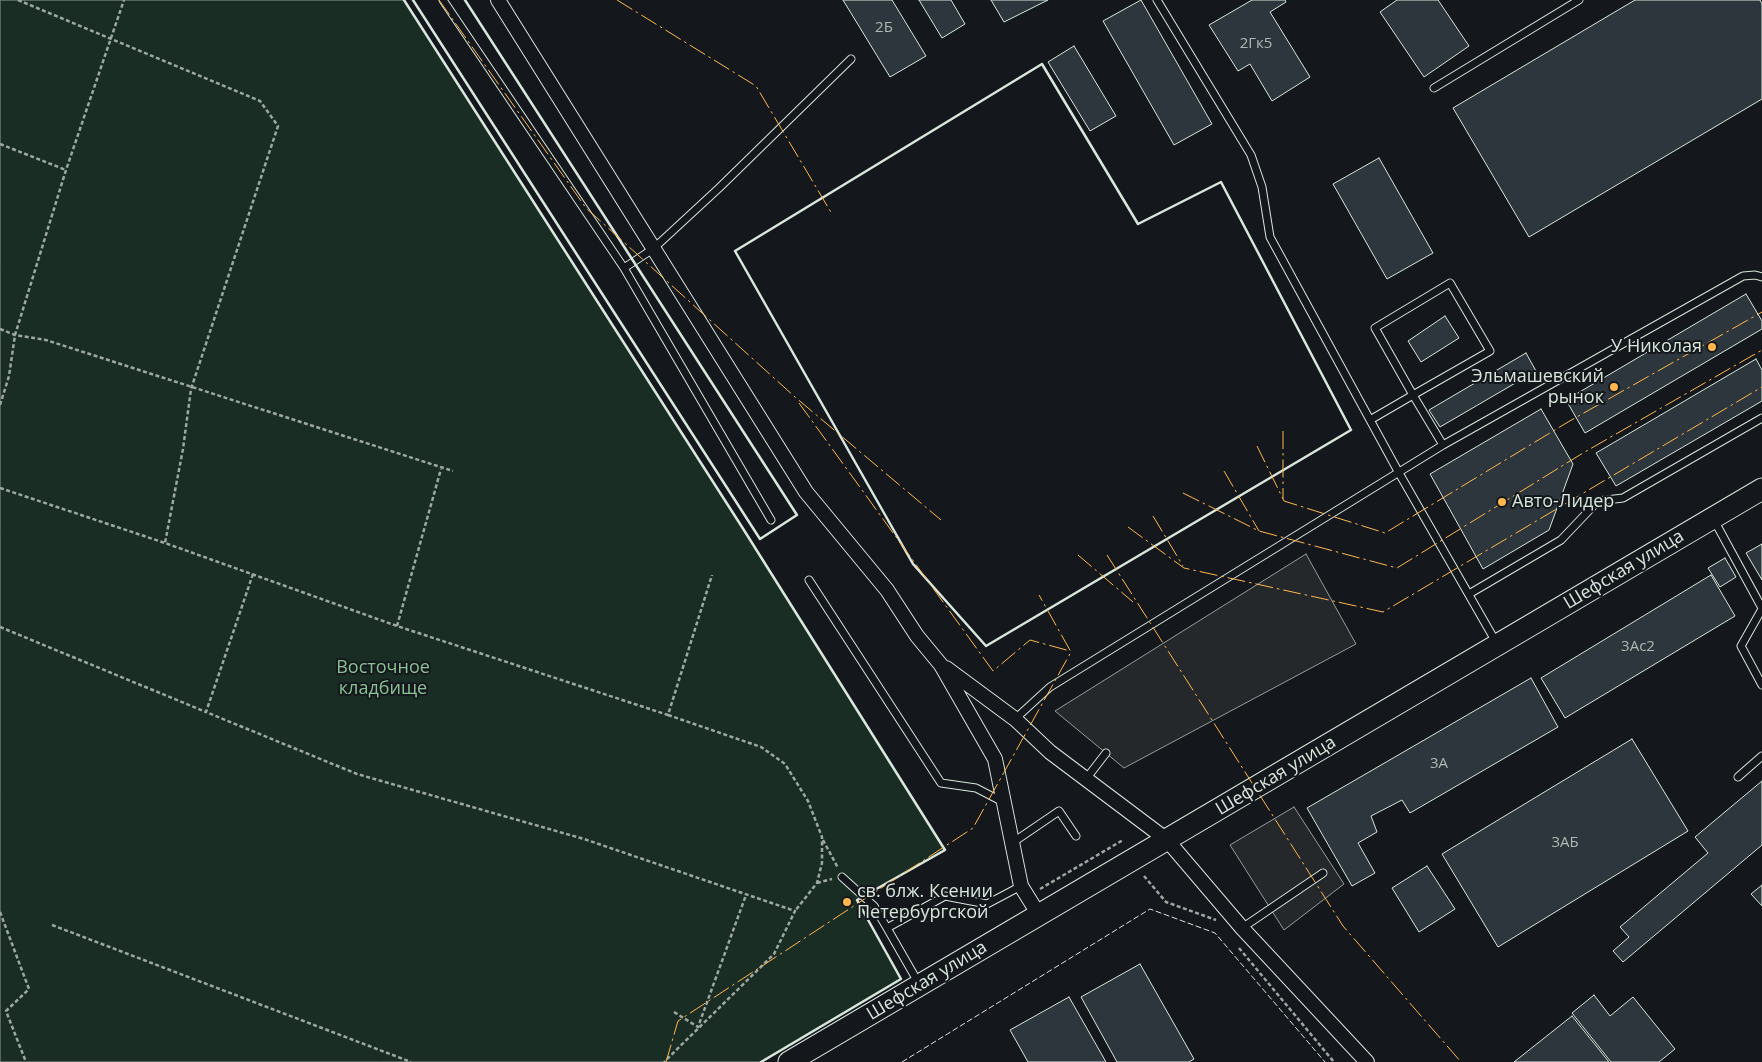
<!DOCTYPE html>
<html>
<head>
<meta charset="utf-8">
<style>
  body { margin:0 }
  canvas { display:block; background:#14181c }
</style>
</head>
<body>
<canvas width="1762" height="1062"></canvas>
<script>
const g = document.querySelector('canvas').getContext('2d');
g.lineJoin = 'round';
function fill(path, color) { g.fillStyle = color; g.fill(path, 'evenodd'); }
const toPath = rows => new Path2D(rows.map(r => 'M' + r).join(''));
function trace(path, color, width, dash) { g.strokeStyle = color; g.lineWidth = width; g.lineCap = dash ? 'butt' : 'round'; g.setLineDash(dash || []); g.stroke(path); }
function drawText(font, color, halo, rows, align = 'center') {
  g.font = font + ' "Open Sans",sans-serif'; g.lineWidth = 4; g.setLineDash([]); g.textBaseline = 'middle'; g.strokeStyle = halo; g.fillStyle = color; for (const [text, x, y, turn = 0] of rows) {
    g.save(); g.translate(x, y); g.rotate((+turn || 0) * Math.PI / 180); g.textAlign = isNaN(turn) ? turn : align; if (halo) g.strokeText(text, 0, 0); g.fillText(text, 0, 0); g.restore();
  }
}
const green = toPath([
  [0,0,404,0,742,527,945,850,857,900,901,979,761,1062,0,1062,0,0]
]);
const parking = toPath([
  [1306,554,1356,644,1124,768,1055,711,1306,554],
  [1294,807,1344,884,1284,930,1230,845,1294,807]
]);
const building = toPath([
  [843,0,892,0,926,56,890,77,843,0],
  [919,0,951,0,965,24,942,38,919,0],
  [991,0,1048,0,1004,22,991,0],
  [1141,0,1212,124,1174,145,1103,21,1141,0],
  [1252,0,1285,0,1286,2,1270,12,1310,77,1272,101,1250,64,1238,71,1209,25,1252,0],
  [1397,0,1438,0,1469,46,1424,77,1380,12,1397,0],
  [1635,0,1760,0,1762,4,1762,99,1529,237,1453,108,1635,0],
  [1074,46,1116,116,1090,131,1048,62,1074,46],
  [1379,158,1433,253,1387,279,1333,184,1379,158],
  [1746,294,1762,321,1762,329,1585,433,1566,400,1746,294],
  [1445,316,1459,338,1421,362,1408,341,1445,316],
  [1526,353,1536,371,1440,427,1429,410,1526,353],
  [1756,359,1762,370,1762,401,1616,486,1596,453,1756,359],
  [1541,409,1573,464,1549,530,1483,569,1430,474,1541,409],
  [1762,544,1762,580,1746,553,1762,544],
  [1725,558,1736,577,1720,587,1708,568,1725,558],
  [1711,575,1735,616,1565,718,1541,678,1711,575],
  [1531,678,1558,727,1410,813,1402,800,1371,816,1377,832,1358,843,1375,873,1352,886,1307,808,1531,678],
  [1632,739,1688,831,1498,947,1442,854,1632,739],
  [1762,781,1762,845,1623,962,1613,951,1629,937,1620,927,1708,853,1695,837,1762,781],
  [1427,866,1455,909,1419,932,1392,888,1427,866],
  [1762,885,1762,906,1751,894,1762,885],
  [1140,964,1194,1059,1189,1062,1117,1062,1081,997,1140,964],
  [1594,995,1610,1016,1633,997,1675,1049,1659,1062,1611,1062,1572,1013,1594,995],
  [1069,997,1106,1062,1028,1062,1010,1030,1069,997],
  [1572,1016,1609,1062,1514,1062,1572,1016]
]);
const path = toPath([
  [18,0,260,101,278,126,191,389,183,449,165,543],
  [0,144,66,170],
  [0,329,15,335,46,340,453,471],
  [0,405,9,376,15,335,66,170,124,0],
  [0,488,165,543,397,626,668,715,712,575],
  [253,574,206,712,357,774,584,839,795,911,774,954,664,1062],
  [397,626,441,469],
  [0,627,206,712],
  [668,715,761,747,785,764,808,801,822,837,822,863,817,883,795,911],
  [823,840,838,868],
  [1144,876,1166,902,1216,920],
  [817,883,832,879],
  [1040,889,1123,840],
  [0,912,29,989,6,1011,26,1062],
  [52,925,411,1062],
  [1239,948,1334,1062],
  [674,1012,698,1027,746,895]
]);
const service = toPath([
  [443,0,624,268,771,520],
  [1157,0,1251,155,1262,187,1270,237,1399,473,1496,642],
  [1434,88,1579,0],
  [624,268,653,249,719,188,851,59],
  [1370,420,1413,395,1490,351,1450,283,1375,328,1413,395,1443,445],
  [1714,520,1762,608],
  [809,580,941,783,976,788,1003,802],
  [1469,594,1561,540,1598,501,1623,498,1762,418],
  [1762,609,1741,646,1762,685],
  [1015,719,1050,687,1443,445,1743,276,1755,275,1762,277],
  [1738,777,1762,756],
  [1086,779,1106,753],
  [1012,843,1059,811,1076,836],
  [842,877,874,906,887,928,945,896,987,904,1021,886],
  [887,928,918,982],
  [1242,928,1323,873]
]);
const minor = toPath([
  [498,0,806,492,887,590,917,636,941,665,995,759,1021,886,1039,915],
  [946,668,1015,719,1050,752,1167,840,1242,928,1367,1062]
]);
const primary = toPath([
  [789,1062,1762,489]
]);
const fence = toPath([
  [902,1062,1150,909,1215,933,1325,1062]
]);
const wall = toPath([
  [404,0,742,527,945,850,857,900,901,979,761,1062],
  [413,0,760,539,797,515,465,0],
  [1042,64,1138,224,1221,182,1351,430,986,646,913,564,735,251,1042,64]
]);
const power = toPath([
  [439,0,586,208,795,397,941,520],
  [617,0,756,86,832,214],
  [799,403,993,671,1030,640,1070,651],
  [1283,431,1283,499],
  [1257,446,1284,501,1385,533,1568,422,1762,312],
  [1224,471,1259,531],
  [1183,493,1259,531,1397,568,1583,453,1762,350],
  [1153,516,1183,566],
  [1128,527,1184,568,1383,612,1762,387],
  [1078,555,1133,602],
  [1107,555,1343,926,1461,1062],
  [666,1062,678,1021,973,828,1071,652,1039,595]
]);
const markers = [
  [1712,347,5,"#ffb74d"],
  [1614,387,5,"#ffb74d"],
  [1502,502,5,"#ffb74d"],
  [847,902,5,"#ffb74d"]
];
const numberNames = [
  ["2Б",884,28],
  ["2Гк5",1256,44],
  ["3Ас2",1638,647],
  ["3А",1439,764],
  ["3АБ",1565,843]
];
const poiNames = [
  ["У Николая",1702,347],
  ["Эльмашевский",1604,377],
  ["рынок",1604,398],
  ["Авто-Лидер",1512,502,"left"],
  ["св. блж. Ксении",857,892,"left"],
  ["Петербургской",857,913,"left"]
];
const streetNames = [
  ["Шефская улица",1624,570,-31],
  ["Шефская улица",1276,776,-31],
  ["Шефская улица",927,981,-31]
];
const parkNames = [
  ["Восточное",383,668],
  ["кладбище",383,689]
];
fill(green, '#1a2d24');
trace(green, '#939e99', 1);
fill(parking, '#24282b');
trace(parking, '#939e99', 1);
fill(building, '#2c363c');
trace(building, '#d8e6dc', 1);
trace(service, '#d8e6dc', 9);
trace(minor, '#d8e6dc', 16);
trace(primary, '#d8e6dc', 23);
trace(path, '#9da8a2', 2.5, [4, 2.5]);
trace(service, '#14181c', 7);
trace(minor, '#14181c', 14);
trace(primary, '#14181c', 21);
trace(fence, '#d8e6dc', 1, [6, 2.5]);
trace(wall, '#d8e6dc', 2.5);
trace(power, '#ffb74d', 1, [18, 4, 2.5, 4]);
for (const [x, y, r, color] of markers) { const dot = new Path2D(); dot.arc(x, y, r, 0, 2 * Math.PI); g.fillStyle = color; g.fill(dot); trace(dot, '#14181c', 2); }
drawText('15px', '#adbab4', null, numberNames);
drawText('18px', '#d8e6dc', '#14181c', poiNames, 'right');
drawText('18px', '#d8e6dc', '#14181c', streetNames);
drawText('18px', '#8ac095', '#14181c', parkNames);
</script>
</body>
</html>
